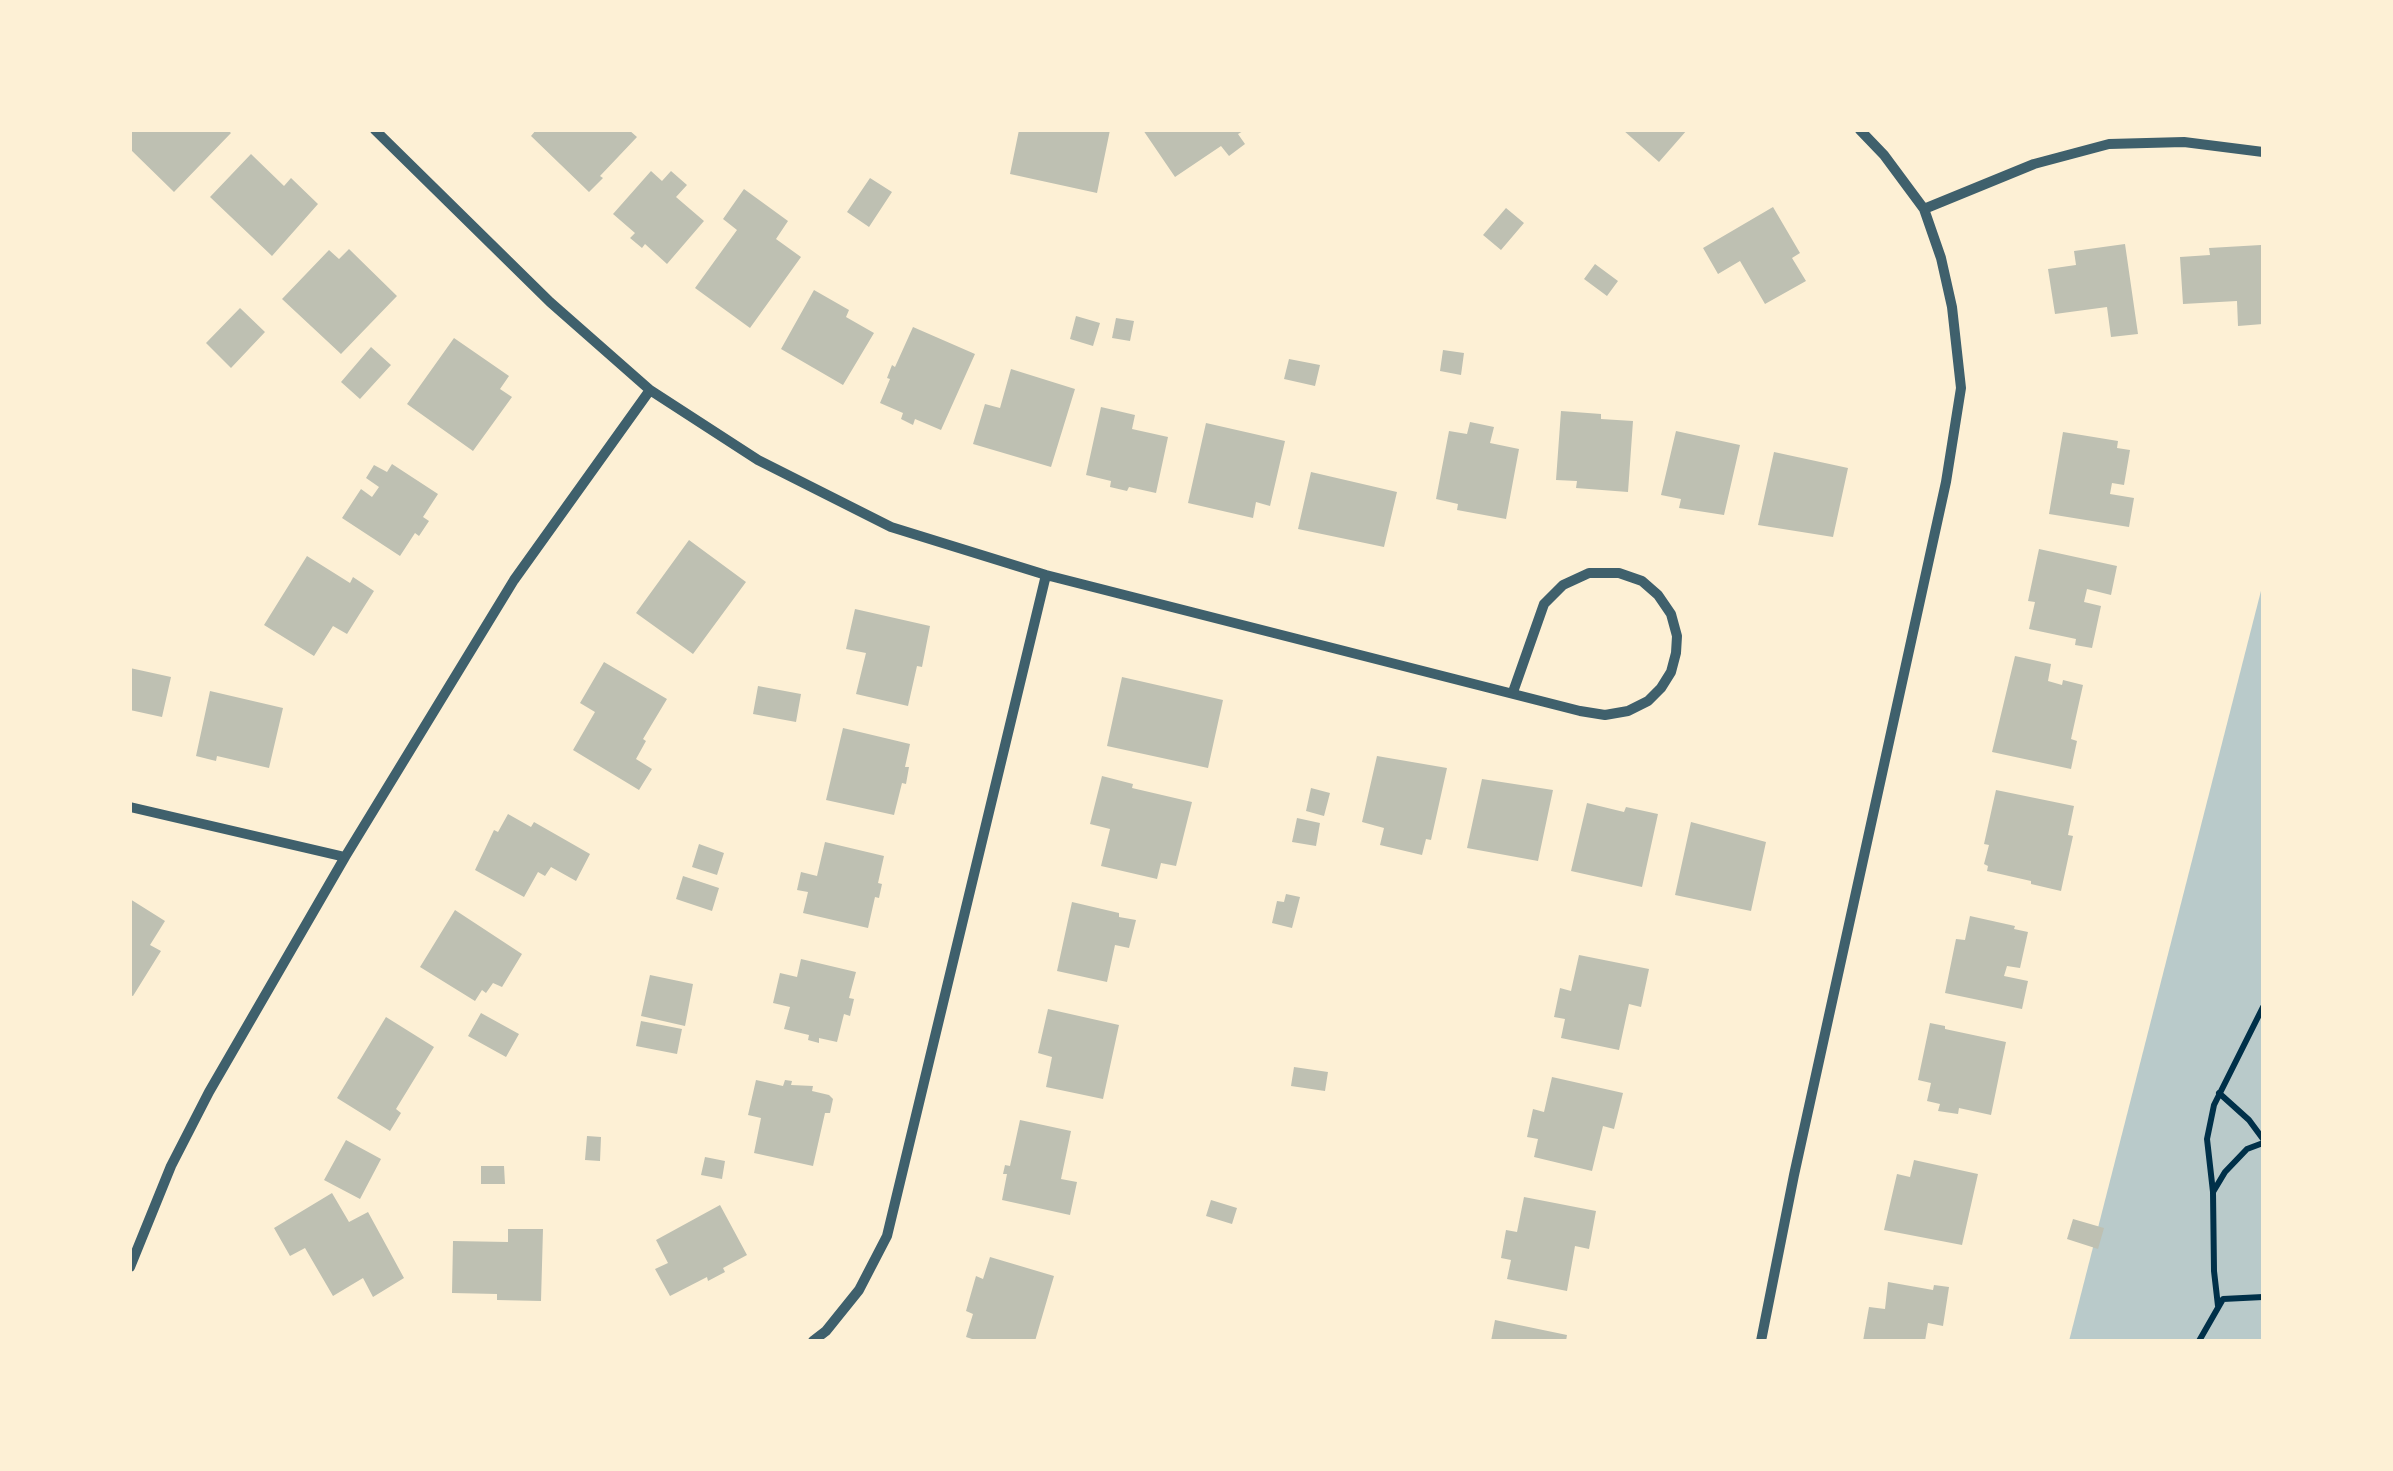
<!DOCTYPE html>
<html>
<head>
<meta charset="utf-8">
<style>
  body { margin:0 }
  #map { position:relative; width:2393px; height:1471px; overflow:hidden; background:#fdf0d5; font-family:"Titillium Web",sans-serif }
  canvas { display:block }
  .frame { position:absolute; inset:0; border:132px solid #fdf0d5; pointer-events:none }
</style>
</head>
<body>
<div id="map">
<canvas width="2393" height="1471"></canvas>
<div class="frame"></div>
</div>
<script>
const g = document.querySelector('canvas').getContext('2d');
g.lineJoin = 'round';
function fill(path, color) { g.fillStyle = color; g.fill(path, 'evenodd'); }
const toPath = rows => new Path2D(rows.map(r => 'M' + r).join(''));
function trace(path, color, width, dash) { g.strokeStyle = color; g.lineWidth = width; g.lineCap = dash ? 'butt' : 'round'; g.setLineDash(dash || []); g.stroke(path); }
const green = toPath([
  [2263,583,2263,1341,2069,1341]
]);
const building = toPath([
  [130,130,228,130,231,133,174,192,130,149],
  [536,130,629,130,637,137,600,176,603,178,589,192,531,136],
  [1019,130,1110,130,1097,193,1010,174],
  [1143,130,1245,130,1238,134,1245,144,1229,156,1221,146,1175,177],
  [1623,130,1687,130,1659,162],
  [251,154,284,186,291,178,318,204,272,256,210,197],
  [651,171,662,181,671,171,687,185,676,197,704,221,667,264,645,244,642,248,630,238,635,233,613,214],
  [870,178,892,192,869,227,847,212],
  [744,189,788,221,776,239,801,257,750,328,695,288,737,230,723,219],
  [1773,207,1800,253,1792,258,1806,281,1765,304,1740,261,1718,274,1703,248],
  [1506,208,1524,223,1501,250,1483,235],
  [2125,244,2138,334,2111,337,2107,307,2055,314,2048,269,2076,265,2074,251],
  [2261,245,2263,324,2238,326,2237,301,2183,304,2180,257,2210,255,2209,248],
  [349,249,397,296,341,354,282,299,329,250,339,259],
  [1595,264,1618,281,1607,296,1584,279],
  [814,290,849,310,846,317,874,333,843,385,781,349],
  [240,308,265,332,231,368,206,343],
  [1076,316,1100,323,1093,346,1070,339],
  [1116,318,1134,321,1130,341,1112,338],
  [913,327,975,354,941,430,915,419,913,425,901,419,903,413,880,403,890,379,887,378,892,365,895,367],
  [454,338,509,376,500,389,512,397,473,451,407,404],
  [371,347,391,365,360,399,341,382],
  [1443,350,1464,353,1461,375,1440,371],
  [1289,359,1320,365,1315,386,1284,379],
  [1011,369,1075,389,1051,467,973,444,985,404,1000,408],
  [1101,407,1135,415,1132,429,1168,437,1156,493,1129,487,1127,491,1110,487,1111,481,1086,475],
  [1561,411,1601,414,1601,419,1633,421,1628,492,1576,488,1577,481,1556,480],
  [1470,422,1494,427,1490,443,1519,449,1506,519,1457,510,1458,504,1436,499,1449,431,1467,434],
  [1206,423,1285,441,1270,506,1256,502,1253,518,1188,503],
  [1676,431,1740,445,1724,515,1679,508,1681,499,1661,495],
  [2063,432,2118,441,2117,448,2130,450,2124,485,2112,483,2110,494,2134,498,2129,527,2049,514],
  [1774,452,1848,468,1833,537,1758,525],
  [392,464,438,494,423,517,429,521,419,536,415,533,400,556,342,518,361,489,372,497,379,487,366,478,374,465,387,472],
  [1311,472,1397,492,1384,547,1298,529],
  [689,540,746,582,693,654,636,613],
  [2039,549,2117,566,2111,595,2087,589,2084,602,2101,606,2092,648,2075,645,2076,639,2029,629,2035,602,2028,601],
  [307,556,350,583,353,577,374,591,347,634,333,626,314,656,264,625],
  [855,609,930,626,922,667,917,666,908,706,856,694,866,653,846,649],
  [2015,656,2051,664,2048,681,2062,685,2063,680,2083,685,2071,739,2077,741,2071,769,1992,752],
  [604,662,667,699,643,739,646,741,636,759,652,769,639,790,573,750,595,712,580,703],
  [130,668,171,677,162,717,130,710],
  [1122,677,1223,700,1208,768,1107,746],
  [758,686,801,694,796,722,753,714],
  [210,691,283,708,269,768,217,756,216,761,196,756],
  [843,728,910,744,905,767,909,767,906,784,902,783,894,815,826,800],
  [1377,756,1447,768,1431,840,1426,839,1422,855,1380,845,1384,828,1362,822],
  [1102,776,1133,784,1132,788,1192,802,1176,866,1161,863,1157,879,1101,866,1110,829,1090,824],
  [1482,779,1553,790,1538,861,1467,848],
  [1311,788,1330,793,1324,816,1306,811],
  [1996,790,2074,806,2068,835,2073,836,2061,891,2031,884,2031,881,1987,871,1988,866,1984,864,1989,845,1984,844],
  [1587,803,1624,812,1626,807,1658,814,1642,887,1571,871],
  [508,814,531,827,534,822,590,854,576,881,551,867,545,876,538,872,524,897,475,870,494,830,498,832],
  [1297,818,1320,823,1316,846,1292,842],
  [1691,822,1766,842,1751,911,1675,895],
  [825,842,884,856,878,883,882,884,879,898,875,897,868,928,803,913,808,892,797,890,801,872,817,876],
  [699,844,724,853,717,875,692,867],
  [683,876,719,888,712,911,676,899],
  [1286,894,1300,897,1292,928,1272,923,1277,901,1284,902],
  [130,899,165,921,150,945,161,951,133,996,130,995],
  [1072,902,1119,913,1119,917,1136,920,1129,948,1115,945,1107,982,1057,971],
  [455,910,522,954,502,987,493,983,486,993,482,990,475,1001,420,967],
  [1970,916,2015,926,2014,929,2028,932,2020,968,2007,966,2004,976,2028,981,2022,1009,1945,993,1956,939,1965,940],
  [1579,955,1649,969,1641,1007,1629,1004,1619,1050,1561,1038,1565,1019,1554,1017,1560,988,1571,991],
  [801,959,856,972,849,998,854,999,850,1016,844,1014,837,1042,819,1038,819,1043,808,1040,809,1035,784,1029,790,1007,773,1003,780,973,797,977],
  [650,975,693,984,685,1026,641,1016],
  [1048,1009,1119,1025,1103,1099,1046,1087,1052,1057,1038,1053],
  [481,1013,519,1034,506,1057,468,1036],
  [386,1017,434,1047,396,1109,401,1113,390,1131,337,1098],
  [641,1021,682,1029,677,1054,636,1046],
  [1930,1023,1945,1026,1945,1029,2006,1042,1991,1115,1959,1108,1958,1114,1938,1111,1940,1104,1927,1101,1931,1083,1918,1080],
  [1294,1067,1328,1072,1325,1091,1291,1086],
  [1552,1077,1623,1093,1614,1129,1603,1126,1592,1171,1534,1157,1538,1139,1527,1137,1533,1109,1544,1112],
  [756,1080,783,1086,785,1080,792,1081,791,1085,813,1086,812,1091,829,1095,833,1099,830,1113,825,1113,813,1166,754,1153,761,1118,748,1115],
  [1020,1120,1071,1131,1061,1179,1077,1182,1070,1215,1002,1200,1007,1174,1003,1174,1005,1165,1010,1166],
  [587,1136,601,1137,600,1161,585,1160],
  [346,1140,381,1159,360,1199,324,1180],
  [705,1157,725,1161,722,1179,701,1175],
  [1914,1160,1978,1174,1962,1245,1884,1230,1897,1174,1910,1177],
  [481,1166,504,1166,505,1184,481,1184],
  [332,1193,349,1222,368,1212,404,1278,373,1297,363,1278,333,1296,305,1248,290,1256,274,1228],
  [1524,1197,1596,1211,1589,1249,1575,1246,1567,1291,1507,1279,1511,1260,1501,1258,1506,1230,1517,1232],
  [1211,1200,1237,1208,1232,1224,1206,1216],
  [720,1205,747,1255,723,1268,725,1272,708,1281,707,1277,670,1296,655,1269,668,1263,656,1240],
  [2073,1219,2104,1228,2098,1249,2067,1239],
  [508,1229,543,1229,541,1301,497,1300,497,1294,452,1293,453,1241,508,1242],
  [990,1257,1054,1276,1035,1341,978,1341,966,1337,973,1314,966,1311,976,1276,983,1279],
  [1888,1282,1933,1290,1934,1285,1949,1287,1943,1326,1928,1323,1925,1341,1863,1341,1869,1307,1885,1309],
  [1495,1320,1567,1335,1566,1341,1491,1341]
]);
const path = toPath([
  [2219,1093,2249,1120,2263,1139],
  [2213,1192,2207,1139,2214,1105,2263,1007],
  [2218,1306,2214,1271,2213,1192,2225,1172,2247,1149,2263,1143],
  [2199,1341,2223,1299,2263,1297]
]);
const minor = toPath([
  [375,130,550,302,650,390,758,460,891,527,1046,575,1580,711,1605,715,1628,711,1648,701,1661,688,1671,672,1676,653,1677,636,1671,614,1658,595,1642,581,1619,573,1589,573,1563,585,1544,604,1513,692],
  [1924,209,2034,164,2109,144,2184,142,2263,152],
  [130,807,345,857],
  [130,1267,171,1166,209,1092,345,857,514,580,650,390],
  [813,1341,826,1331,859,1290,887,1236,1046,575],
  [1761,1341,1794,1175,1946,482,1961,388,1952,307,1941,258,1924,209,1884,155,1860,130]
]);
fill(green, '#b9caca');
fill(building, '#bec0b2');
trace(path, '#003049', 6);
trace(minor, '#3f606c', 10);
</script>
</body>
</html>
